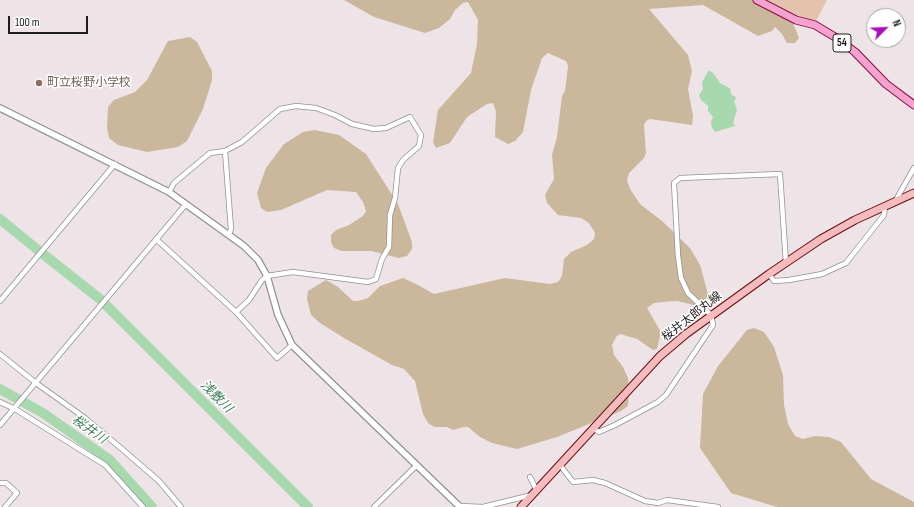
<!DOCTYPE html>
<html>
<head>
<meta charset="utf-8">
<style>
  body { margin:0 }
  #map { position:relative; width:914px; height:507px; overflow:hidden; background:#eee4e8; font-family:"Sofia Sans Condensed",sans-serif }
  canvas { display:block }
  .north { position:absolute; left:866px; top:8px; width:40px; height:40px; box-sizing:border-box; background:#fff; border:1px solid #a5a5a5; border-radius:50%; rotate:66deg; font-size:11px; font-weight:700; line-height:16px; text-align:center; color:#1d1d1d }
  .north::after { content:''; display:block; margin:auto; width:14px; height:18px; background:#a810ba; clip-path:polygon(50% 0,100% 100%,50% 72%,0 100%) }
  .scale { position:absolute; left:8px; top:16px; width:80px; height:18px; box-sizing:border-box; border:2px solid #1d1d1d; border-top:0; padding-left:5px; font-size:12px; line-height:14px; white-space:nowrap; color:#1d1d1d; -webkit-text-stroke:3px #fff; paint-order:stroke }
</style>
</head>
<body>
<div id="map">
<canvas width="914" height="507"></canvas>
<div class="north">N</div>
<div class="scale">100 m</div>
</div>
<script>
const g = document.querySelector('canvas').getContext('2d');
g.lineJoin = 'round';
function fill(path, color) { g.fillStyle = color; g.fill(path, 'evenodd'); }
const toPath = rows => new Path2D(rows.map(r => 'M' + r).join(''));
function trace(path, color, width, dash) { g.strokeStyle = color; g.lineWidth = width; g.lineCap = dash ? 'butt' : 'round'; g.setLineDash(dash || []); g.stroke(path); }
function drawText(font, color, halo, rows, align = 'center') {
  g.font = font + ' "Sofia Sans Condensed","Noto Sans JP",sans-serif'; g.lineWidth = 3; g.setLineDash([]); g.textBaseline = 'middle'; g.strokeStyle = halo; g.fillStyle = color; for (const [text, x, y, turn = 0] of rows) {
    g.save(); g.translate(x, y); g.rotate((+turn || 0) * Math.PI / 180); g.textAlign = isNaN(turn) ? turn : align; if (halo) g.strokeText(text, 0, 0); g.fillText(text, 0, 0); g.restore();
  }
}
const grass = toPath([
  [764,0,827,0,815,23]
]);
const forest = toPath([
  [344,0,762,0,789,14,799,38,795,43,787,43,782,34,775,27,772,31,758,36,703,5,649,9,688,55,692,71,688,89,693,116,692,125,650,119,646,121,644,125,646,153,644,158,629,173,627,180,630,189,640,204,662,221,690,248,700,265,708,294,704,304,698,306,677,301,662,302,654,303,647,308,661,332,657,349,653,350,637,339,620,334,616,337,612,345,614,355,623,367,628,378,629,392,628,406,621,411,557,437,517,449,492,443,480,437,468,427,464,427,453,430,447,427,434,427,428,423,423,414,415,381,404,369,392,365,344,338,320,323,311,315,307,299,308,291,326,280,338,287,353,301,358,301,368,298,380,286,403,278,418,285,434,294,505,278,550,284,558,282,562,276,564,259,571,252,587,245,594,239,595,233,589,223,581,218,558,215,547,203,545,195,554,179,552,155,557,137,562,96,565,91,568,66,566,61,548,53,542,58,531,90,523,132,515,141,508,144,495,137,496,111,493,103,487,104,467,117,450,143,436,148,433,142,438,110,471,73,477,44,478,20,468,2,463,3,455,10,450,19,439,28,425,33,374,17],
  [190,37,197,42,212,71,212,80,203,109,187,141,178,147,147,152,118,145,109,138,107,128,108,107,114,100,135,92,147,80,168,41],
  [315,130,339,135,366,154,398,204,412,242,412,249,407,256,399,258,371,251,342,251,334,248,331,242,331,235,336,230,349,225,363,216,366,211,363,202,356,192,327,190,281,210,267,212,261,208,257,193,266,168,284,144,303,132],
  [754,328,764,332,774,347,783,375,784,405,788,424,795,436,803,439,815,436,829,437,841,442,871,479,914,502,914,507,777,507,731,493,700,448,703,394,718,366,747,330]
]);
const water = toPath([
  [709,70,713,73,720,83,731,89,730,92,733,96,735,96,736,99,734,101,737,110,733,123,735,126,715,132,712,128,711,122,713,117,708,111,708,106,701,100,699,95,703,89,702,82]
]);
const river = toPath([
  [0,219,38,250],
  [43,254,100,299],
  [106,305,308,507],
  [0,389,43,413,110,460,152,507]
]);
const minor = toPath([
  [225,151,231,229,229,234],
  [169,192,174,183,210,153,225,151,242,142,280,109,296,106,316,108,335,115,352,124,374,129,386,128,410,117,421,135,419,146,403,160,398,168,395,198,390,215,389,247,382,259,376,279,368,282,293,272,267,276,262,280,249,300,236,312],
  [897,200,897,198,914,168],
  [156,239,236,312,277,358,292,345],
  [769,274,774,281,789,280,822,274,846,263,884,215,885,206],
  [0,301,115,164],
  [0,354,36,383,85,418,122,449,159,481,181,507],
  [0,402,15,409,105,465,143,507],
  [0,425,186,204],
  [594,429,599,432,615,425,658,402,666,395,713,325,711,315,688,293,681,278,678,256,674,183,680,178,780,174,786,263],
  [560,465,573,482,593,480,605,483,645,501,658,503,667,500,718,507],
  [530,477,537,491],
  [0,483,6,483,17,493,5,507],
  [460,506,483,507,532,495],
  [374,507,417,465]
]);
const tertiary = toPath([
  [0,108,169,192,244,246,258,260,267,276,278,315,292,345,460,507]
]);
const secondary = toPath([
  [521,507,660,356,686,334,769,274,821,239,855,220,914,193]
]);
const primary = toPath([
  [757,0,796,20,815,25,835,37,855,52,886,84,914,105]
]);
const markers = [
  [39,83,4,"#8d6e63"]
];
const shields = [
  [842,43,18]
];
const shieldNames = [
  ["54",842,43]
];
const educationNames = [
  ["町立桜野小学校",47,83]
];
const streetNames = [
  ["桜井太郎丸線",692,317,-38]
];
const waterNames = [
  ["浅敷川",216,397,45],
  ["桜井川",89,430,35]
];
fill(grass, '#e4c3ae');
fill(forest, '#cab79c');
fill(water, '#a8d8ad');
trace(river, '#a8d8ad', 10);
trace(minor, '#919191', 6);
trace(tertiary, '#919191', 8);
trace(secondary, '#6b0e0e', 9);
trace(primary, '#8a0c44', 9);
trace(minor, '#fff', 4.5);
trace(tertiary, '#fff', 5.5);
trace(secondary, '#f4bcbf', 7);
trace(primary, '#f4a3cf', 7);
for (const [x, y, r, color] of markers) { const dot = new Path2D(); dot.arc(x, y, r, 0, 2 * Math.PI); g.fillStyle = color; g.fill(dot); trace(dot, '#fff', 1.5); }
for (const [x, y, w] of shields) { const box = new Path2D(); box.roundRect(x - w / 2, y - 9, w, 18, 3); g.fillStyle = '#fff'; g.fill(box); trace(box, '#1d1d1d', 1); }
drawText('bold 11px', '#1d1d1d', null, shieldNames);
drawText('12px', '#785e54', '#fff', educationNames, 'left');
drawText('12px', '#1d1d1d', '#fff', streetNames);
drawText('italic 13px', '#42805a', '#fff', waterNames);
</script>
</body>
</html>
